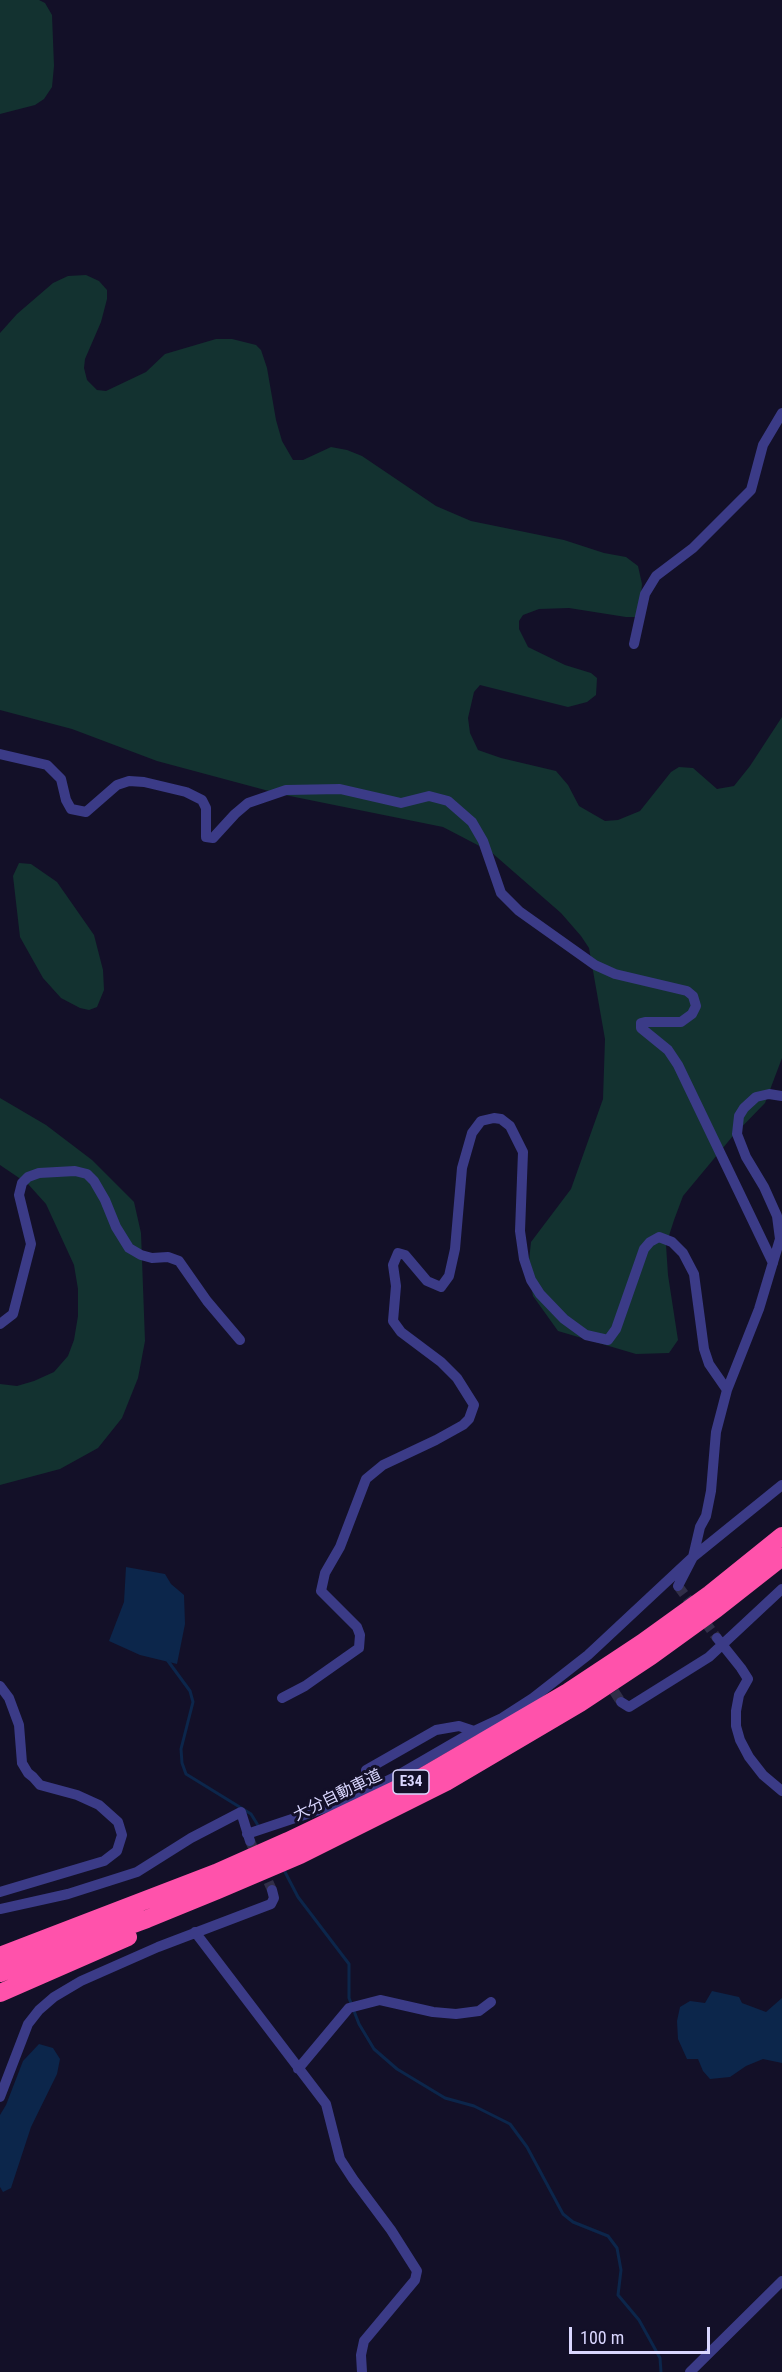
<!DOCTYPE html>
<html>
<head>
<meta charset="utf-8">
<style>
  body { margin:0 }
  #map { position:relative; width:782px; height:2372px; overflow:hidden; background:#131028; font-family:"Roboto Condensed",sans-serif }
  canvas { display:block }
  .scale { position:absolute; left:569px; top:2327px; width:141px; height:27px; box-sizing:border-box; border:3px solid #dad7ff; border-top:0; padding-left:8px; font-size:18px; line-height:21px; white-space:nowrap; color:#dad7ff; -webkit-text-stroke:4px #131028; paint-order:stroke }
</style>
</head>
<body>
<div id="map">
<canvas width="782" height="2372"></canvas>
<div class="scale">100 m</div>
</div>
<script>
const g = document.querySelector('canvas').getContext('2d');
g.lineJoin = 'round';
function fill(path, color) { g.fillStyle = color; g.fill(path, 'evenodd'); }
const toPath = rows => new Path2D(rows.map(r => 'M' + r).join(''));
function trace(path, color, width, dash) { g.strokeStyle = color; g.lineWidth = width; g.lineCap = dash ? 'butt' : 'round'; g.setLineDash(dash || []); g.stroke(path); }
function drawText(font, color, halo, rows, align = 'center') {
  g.font = font + ' "Roboto Condensed","Noto Sans JP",sans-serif'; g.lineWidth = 6; g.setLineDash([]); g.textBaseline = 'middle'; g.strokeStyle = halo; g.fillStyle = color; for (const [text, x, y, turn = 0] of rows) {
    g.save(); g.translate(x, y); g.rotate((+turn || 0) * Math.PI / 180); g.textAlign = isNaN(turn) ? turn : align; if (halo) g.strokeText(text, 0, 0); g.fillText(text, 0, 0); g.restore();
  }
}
const green = toPath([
  [0,0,39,0,45,3,52,15,54,66,52,87,44,99,35,105,0,114],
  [86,275,99,281,107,290,107,299,101,322,85,359,84,368,87,380,97,390,106,391,146,372,165,354,216,339,232,339,256,345,261,350,267,368,276,420,282,441,293,460,303,460,331,447,347,450,362,456,436,506,471,521,564,540,604,553,626,557,638,566,642,584,640,607,636,617,626,617,569,608,539,609,523,615,519,621,519,629,528,647,565,665,591,673,597,678,596,695,587,702,568,707,480,685,474,692,468,718,470,733,478,750,501,758,556,771,568,785,579,806,605,821,618,820,640,811,671,772,679,767,693,768,717,789,734,786,750,766,782,717,782,1058,765,1103,732,1137,683,1196,674,1220,666,1245,668,1275,678,1340,669,1353,636,1354,558,1331,533,1296,528,1270,531,1242,571,1189,603,1099,605,1039,589,948,581,936,561,913,491,852,443,827,280,794,157,761,72,729,0,710,0,333,17,314,53,283,68,276],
  [19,863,31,864,57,882,94,935,103,970,104,990,97,1007,89,1010,80,1008,61,998,43,978,20,937,13,876],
  [0,1098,46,1125,92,1160,134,1202,141,1233,145,1341,138,1378,122,1418,98,1448,60,1469,0,1485,0,1384,17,1386,34,1381,54,1372,68,1356,74,1340,78,1316,78,1289,74,1265,46,1204,28,1184,0,1165]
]);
const water = toPath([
  [126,1567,165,1574,171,1584,184,1595,185,1624,177,1664,140,1655,109,1641,124,1602],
  [712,1991,739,1997,742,2003,766,2012,782,1998,782,2063,763,2059,746,2066,730,2077,710,2079,703,2071,698,2059,687,2059,678,2039,677,2021,680,2007,690,2001,705,2003],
  [39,2044,53,2048,60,2059,57,2074,31,2127,11,2188,3,2192,0,2187,0,2115,6,2105,23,2061]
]);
const stream = toPath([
  [168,1661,190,1691,193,1702,181,1749,182,1763,186,1774,251,1814,259,1827],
  [285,1872,298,1897,349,1964,349,1998,359,2024,374,2049,397,2069,445,2098,474,2106,510,2124,527,2147,563,2214,573,2222,608,2236,617,2248,621,2270,618,2295,639,2320,660,2358,661,2372]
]);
const minorTunnel = toPath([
  [678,1586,717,1638],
  [606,1679,621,1702],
  [250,1841,272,1890]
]);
const minor = toPath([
  [634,644,645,594,656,576,693,548,751,490,763,445,782,413],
  [0,754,47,765,61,779,66,800,71,809,86,812,117,785,129,781,144,782,186,792,202,800,206,808,206,837,213,838,235,814,248,803,286,790,340,789,401,803,429,796,448,801,472,822,483,841,501,893,519,911,595,965,615,974,687,991,693,996,696,1006,692,1014,681,1022,645,1022,641,1023,641,1028,668,1050,678,1065,773,1263],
  [0,1324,13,1314,31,1244,19,1195,22,1183,28,1177,39,1173,75,1171,87,1174,94,1181,105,1200,116,1227,129,1248,141,1255,152,1258,168,1257,179,1261,207,1301,240,1340],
  [678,1586,693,1557,700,1527,706,1516,711,1491,716,1432,727,1390,759,1309,780,1239,777,1216,764,1187,746,1157,737,1134,739,1116,744,1108,756,1097,769,1094,782,1096],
  [717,1638,741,1668,748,1679,739,1695,736,1711,736,1726,740,1740,749,1757,763,1775,782,1791],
  [0,1686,9,1698,19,1725,22,1763,28,1773,33,1777,40,1785,77,1795,99,1805,118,1822,122,1835,117,1851,104,1861,0,1892],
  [282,1698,305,1686,359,1648,360,1635,357,1627,321,1591,325,1573,340,1547,366,1479,383,1465,436,1440,463,1425,469,1419,474,1405,457,1378,441,1362,401,1332,393,1321,396,1286,393,1265,398,1253,405,1255,427,1281,441,1287,449,1276,455,1249,462,1168,472,1133,481,1121,494,1118,501,1119,510,1126,523,1152,520,1231,524,1259,531,1280,540,1294,564,1319,586,1335,608,1340,616,1329,644,1249,650,1242,659,1237,672,1242,683,1253,694,1274,704,1349,709,1364,727,1390],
  [621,1702,629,1707,709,1657,782,1589],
  [366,1770,436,1730,459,1726,474,1731],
  [247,1834,346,1801,393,1778,474,1731,502,1718,533,1698,588,1655,693,1557,782,1485],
  [0,1909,68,1894,137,1872,191,1838,241,1812,250,1841],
  [195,1932,326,2104,340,2159,353,2179,391,2230,417,2271,415,2280,364,2341,361,2355,362,2372],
  [298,2069,349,2008,380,2000,433,2012,456,2014,479,2011,491,2002],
  [0,2097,28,2024,39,2010,54,1997,81,1981,158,1947,271,1904,274,1898,272,1890],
  [690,2372,782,2281]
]);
const motorway = toPath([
  [0,1956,216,1873,288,1841,424,1776,568,1692,642,1643,710,1594,782,1536],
  [0,1973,147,1919,218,1890,300,1855,446,1782,580,1703,651,1656,716,1609,782,1557],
  [0,1993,128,1937]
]);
const shields = [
  [411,1782,36]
];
const shieldNames = [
  ["E34",411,1782]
];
const streetNames = [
  ["大分自動車道",338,1796,-26]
];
fill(green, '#133230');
fill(water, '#0c264b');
trace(stream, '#0c264b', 3);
trace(minorTunnel, '#312e48', 10, [10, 5]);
trace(minor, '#3b3b87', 10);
trace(motorway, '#ff52ab', 18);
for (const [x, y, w] of shields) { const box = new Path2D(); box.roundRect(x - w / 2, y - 12, w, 24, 4.5); g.fillStyle = '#131028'; g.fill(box); trace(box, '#dad7ff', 1.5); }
drawText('bold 15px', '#dad7ff', null, shieldNames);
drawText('16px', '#dad7ff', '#131028', streetNames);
</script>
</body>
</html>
